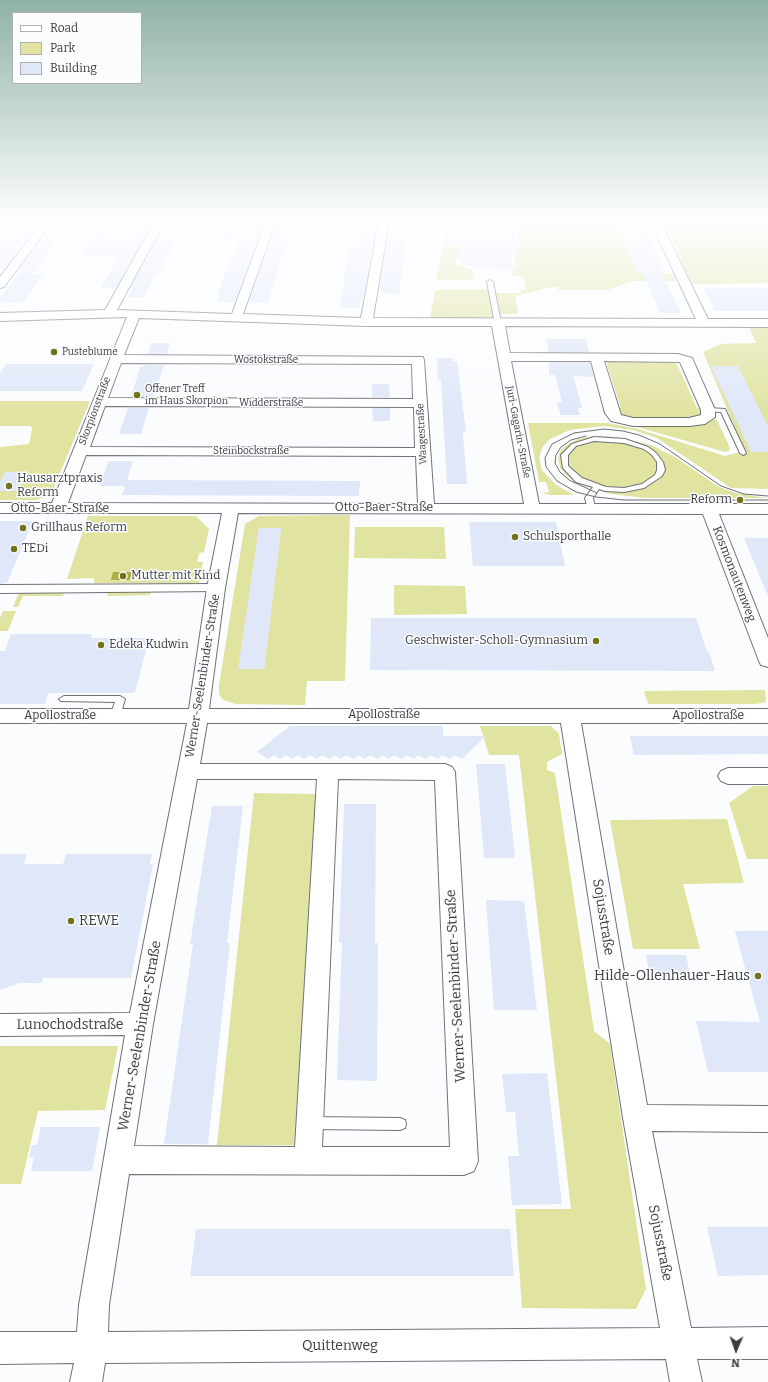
<!DOCTYPE html>
<html>
<head>
<meta charset="utf-8">
<style>
  body { margin:0 }
  #map { position:relative; width:768px; height:1382px; overflow:hidden; background:#fafcfe; font-family:Bitter,serif }
  canvas { display:block }
  .legend { position:absolute; left:12px; top:12px; width:130px; height:72px; box-sizing:border-box; background:#fafcfe; border:1px solid #aeb0b2; margin:0; padding:5px 7px; list-style:none; font-size:12px; color:#3c3d3f }
  .legend li { display:flex; align-items:center; gap:8px; height:20px }
  .legend b { width:20px; border:1px solid #aeb0b2 }
  .north { position:absolute; left:716px; top:1330px; width:40px; height:40px; -webkit-text-stroke:3px #fafcfe; paint-order:stroke; rotate:182deg; font-size:11px; font-weight:700; line-height:16px; text-align:center; color:#3c3d3f }
  .north::after { content:''; display:block; margin:auto; width:14px; height:18px; background:#3c3d3f; clip-path:polygon(50% 0,100% 100%,50% 72%,0 100%) }
</style>
</head>
<body>
<div id="map">
<canvas width="768" height="1382"></canvas>
<ul class="legend">
<li><b style="height:5px;background:#fff"></b>Road</li>
<li><b style="height:11px;background:#e1e3a1"></b>Park</li>
<li><b style="height:11px;background:#dfe7f9"></b>Building</li>
</ul>
<div class="north">N</div>
</div>
<script>
const g = document.querySelector('canvas').getContext('2d');
g.lineJoin = 'round';
function fill(path, color) { g.fillStyle = color; g.fill(path, 'evenodd'); }
const toPath = rows => new Path2D(rows.map(r => 'M' + r).join(''));
function trace(path, color, width, dash) { g.strokeStyle = color; g.lineWidth = width; g.lineCap = dash ? 'butt' : 'round'; g.setLineDash(dash || []); g.stroke(path); }
function drawText(font, color, halo, rows, align = 'center') {
  g.font = font + ' Bitter,serif'; g.lineWidth = 3; g.setLineDash([]); g.textBaseline = 'middle'; g.strokeStyle = halo; g.fillStyle = color; for (const [text, x, y, turn = 0] of rows) {
    g.save(); g.translate(x, y); g.rotate((+turn || 0) * Math.PI / 180); g.textAlign = isNaN(turn) ? turn : align; if (halo) g.strokeText(text, 0, 0); g.fillText(text, 0, 0); g.restore();
  }
}
const green = toPath([
  [516,221,615,221,637,273,672,274,676,281,633,281,607,290,559,290,557,287,552,287,515,296,518,314,500,314,496,293,521,293,521,289,526,289,523,277,512,276,511,270,516,268,514,256,505,253,465,255,456,259,456,264,472,270,473,280,436,280,443,245,520,247],
  [664,221,768,221,768,283,692,284],
  [488,289,493,318,430,318,435,290],
  [749,327,768,327,768,489,731,488,657,438,633,430,604,426,570,430,550,439,543,446,539,458,542,470,556,485,574,495,550,495,542,493,549,492,546,482,539,482,528,423,608,423,638,429,725,456,745,451,703,352,721,344,756,343],
  [614,361,669,361,677,364,697,408,702,409,702,414,698,418,634,420,620,415,616,408,621,408,607,365,609,362],
  [0,401,90,401,53,490,47,496,36,500,0,500,0,447,29,444,32,429,31,426,0,426],
  [712,419,717,420,730,448,729,451,725,452,627,424,701,424],
  [594,436,617,437,651,445,675,457,719,487,736,493,767,498,645,498,611,494,594,489,579,484,568,477,560,468,558,459,560,451,568,444,578,439],
  [350,515,345,681,307,681,305,705,236,704,223,700,219,694,219,685,245,524,259,516],
  [259,528,281,528,264,669,239,669],
  [88,516,196,516,209,529,204,552,199,553,197,562,203,562,199,583,94,583,94,578,67,579],
  [355,527,444,527,446,559,354,558],
  [394,585,465,586,467,614,394,615],
  [19,592,64,592,63,596,23,596,18,607,13,607],
  [108,592,151,592,150,595,107,596],
  [3,611,16,611,8,631,0,631,0,618],
  [765,690,766,702,756,704,648,704,644,691],
  [480,726,551,726,559,734,562,754,547,762,547,770,555,773,594,1031,610,1044,646,1289,636,1309,522,1308,515,1209,571,1209,519,755,489,755],
  [753,786,768,786,768,859,747,859,729,803],
  [254,793,317,794,294,1145,217,1145],
  [727,819,744,883,683,884,700,949,633,949,610,820],
  [0,1046,118,1046,105,1110,38,1111,21,1184,0,1184]
]);
const water = toPath([
  [113,572,134,572,132,580,111,580]
]);
const building = toPath([
  [18,221,39,221,4,270,0,269,0,243],
  [136,221,151,221,147,227,150,227,116,288,101,288,119,256,83,255,96,233,100,233,106,226,133,226],
  [250,221,264,222,235,302,217,302,220,294,217,294,239,240,220,238,226,224,249,224],
  [280,221,295,222,286,252,283,252,280,262,268,303,249,302,277,222],
  [363,221,377,221,364,293,359,308,340,307,345,282,342,282,350,247,358,247],
  [390,221,401,222,400,236,402,239,406,239,399,294,379,293],
  [445,221,514,221,517,253,512,256,514,269,480,268,460,264,459,244,444,244],
  [615,221,641,221,665,273,662,273,681,313,660,313,643,273,637,273],
  [163,228,182,228,158,275,155,275,144,297,128,297,132,288,130,288],
  [47,232,62,232,33,274,43,274,23,302,0,302,0,298,21,270,19,270],
  [704,288,768,288,768,311,715,311],
  [547,339,586,339,589,352,548,352],
  [151,343,170,343,167,354,148,354],
  [437,358,453,358,453,361,457,361,466,432,464,432,463,435,467,484,447,484,441,380,438,380],
  [549,362,590,362,594,377,573,376,582,408,578,408,580,415,561,415,557,403,562,402,555,375,549,375],
  [6,364,94,364,82,391,0,391,0,374],
  [144,365,164,365,155,393,153,397,131,397,140,367,143,367],
  [711,366,738,366,768,426,768,452,751,452],
  [372,384,389,384,390,397,372,397],
  [128,408,149,408,141,434,119,434],
  [372,408,390,408,390,421,373,421],
  [109,461,133,461,127,480,360,481,359,496,122,495,125,486,99,486],
  [5,472,25,472,17,491,0,491,0,481],
  [0,521,33,521,7,583,0,584],
  [469,522,556,522,565,566,473,566],
  [259,528,281,528,264,669,238,669],
  [744,538,768,538,768,596],
  [371,618,696,618,707,652,709,652,715,671,370,670],
  [11,634,92,634,91,638,149,638,135,693,48,693,45,704,0,704,0,651,5,651],
  [290,726,443,726,443,736,486,736,462,759,454,755,450,759,442,755,438,759,430,755,425,759,418,755,414,759,406,755,401,759,394,755,389,759,382,755,377,759,370,755,365,759,358,755,353,759,346,755,341,759,334,755,329,759,322,755,317,759,310,755,304,759,298,755,292,759,286,755,280,759,274,755,268,759,257,752],
  [630,736,768,736,768,754,634,755],
  [476,764,505,764,515,858,484,858],
  [344,804,376,804,375,943,378,943,377,1081,337,1080,342,943,339,943],
  [212,806,243,806,227,943,230,943,208,1144,164,1144,193,944,190,944],
  [0,854,27,854,24,864,63,864,66,854,152,854,150,864,153,864,131,978,43,978,42,983,19,983,0,990],
  [486,900,524,901,537,1010,494,1010],
  [735,931,768,931,768,1072,708,1072,696,1021,760,1022],
  [646,955,686,955,691,978,650,977],
  [547,1073,562,1204,512,1205,508,1156,519,1156,515,1112,506,1112,502,1074],
  [41,1127,100,1127,92,1171,31,1171,34,1157,29,1157,32,1145,37,1145],
  [707,1227,768,1227,768,1275,718,1276],
  [196,1229,510,1229,514,1276,190,1276]
]);
const service = toPath([
  [490,280,493,282,501,323,498,325,495,323,487,282,490,280],
  [708,408,725,409,746,453,745,454,743,455,740,453,721,412,706,411,705,410,708,408],
  [594,437,625,439,648,447,656,453,663,462,665,470,662,476,644,488,624,492,605,491,599,489,593,498,595,508,591,510,588,510,585,498,593,487,576,482,563,468,561,455,572,444,594,437],
  [594,441,624,443,644,449,652,455,657,462,657,470,655,475,642,484,624,488,606,487,582,478,568,466,568,455,576,446,594,441],
  [64,696,120,696,125,699,120,716,115,719,110,716,115,702,61,701,59,699,64,696],
  [311,1117,400,1118,405,1120,406,1124,405,1128,400,1130,311,1129,306,1127,305,1123,306,1119,311,1117]
]);
const pedestrian = toPath([
  [216,584,222,588,220,591,0,593,0,585,216,584]
]);
const minor = toPath([
  [43,221,53,221,4,287,0,288,0,277,43,221],
  [155,221,165,221,117,310,232,314,266,221,276,221,243,314,361,318,379,221,389,221,373,318,696,319,650,221,660,221,708,319,768,319,768,327,505,326,510,353,678,354,692,358,715,410,715,417,705,424,689,426,633,426,611,421,605,413,591,361,511,361,539,504,768,504,768,514,719,514,768,638,768,667,761,665,759,661,703,514,238,513,225,588,209,709,768,709,768,723,581,723,647,1105,768,1106,768,1132,652,1131,691,1328,768,1327,768,1359,697,1359,702,1382,670,1382,666,1359,105,1363,102,1382,70,1382,74,1363,0,1364,0,1332,77,1332,79,1305,125,1035,0,1036,0,1014,130,1013,187,723,0,723,0,709,189,709,207,588,222,513,0,513,0,503,52,503,127,317,0,321,0,313,105,310,155,221],
  [139,318,366,326,492,326,524,504,434,504,424,360,423,357,124,355,139,318],
  [604,361,680,362,701,410,701,415,689,418,633,418,621,415,604,361],
  [121,363,412,364,413,399,108,398,121,363],
  [105,406,414,407,415,448,90,447,105,406],
  [86,455,416,456,418,504,68,503,86,455],
  [207,723,561,723,623,1118,660,1328,108,1332,109,1305,129,1174,464,1175,474,1171,478,1161,455,772,452,767,445,764,200,764,207,723],
  [197,779,317,779,295,1147,134,1146,153,1024,197,779],
  [338,779,435,780,450,1147,322,1147,338,779],
  [728,768,768,768,768,784,728,784,721,781,718,776,721,771,728,768]
]);
const tram = toPath([
  [586,436,571,440,561,447,556,455,555,463,560,472,569,480,597,493],
  [768,496,744,494,721,486,660,444,639,435,623,431,604,429,574,433,552,444,545,458,546,467,557,481,576,492,596,497,624,500,768,500]
]);
const markers = [
  [54,352,4,"#727216"],
  [137,395,4,"#727216"],
  [9,486,4,"#727216"],
  [740,500,4,"#727216"],
  [23,528,4,"#727216"],
  [515,537,4,"#727216"],
  [14,549,4,"#727216"],
  [123,576,4,"#727216"],
  [596,641,4,"#727216"],
  [101,645,4,"#727216"],
  [71,921,4,"#727216"],
  [758,976,4,"#727216"]
];
const farPoinames = [
  ["Pusteblume",62,352],
  ["Offener Treff",145,389],
  ["im Haus Skorpion",145,401]
];
const farStreetnames = [
  ["Wostokstraße",266,360],
  ["Widderstraße",271,403],
  ["Skorpionstraße",95,411,-69],
  ["Juri-Gagarin-Straße",518,432,79],
  ["Waagestraße",422,434,-93],
  ["Steinbockstraße",251,451]
];
const poiNames = [
  ["Hausarztpraxis",17,479],
  ["Reform",17,493],
  ["Reform",732,500,"right"],
  ["Grillhaus Reform",31,528],
  ["Schulsporthalle",523,537],
  ["TEDi",22,549],
  ["Mutter mit Kind",131,576],
  ["Geschwister-Scholl-Gymnasium",588,641,"right"],
  ["Edeka Kudwin",109,645]
];
const streetNames = [
  ["Otto-Baer-Straße",384,508],
  ["Otto-Baer-Straße",60,509],
  ["Kosmonautenweg",734,574,69],
  ["Werner-Seelenbinder-Straße",203,676,-81],
  ["Apollostraße",384,715],
  ["Apollostraße",60,716],
  ["Apollostraße",708,716]
];
const nearStreetnames = [
  ["Sojusstraße",603,917,81],
  ["Werner-Seelenbinder-Straße",456,986,-93],
  ["Lunochodstraße",70,1025],
  ["Werner-Seelenbinder-Straße",140,1036,-80],
  ["Sojusstraße",660,1243,79],
  ["Quittenweg",340,1346]
];
const nearPoinames = [
  ["REWE",79,921],
  ["Hilde-Ollenhauer-Haus",750,976,"right"]
];
fill(green, '#e1e3a1');
fill(water, '#adae43');
fill(building, '#dfe7f9');
trace(service, '#707278', 2);
trace(pedestrian, '#707278', 2);
trace(minor, '#707278', 2);
fill(service, '#fff');
fill(pedestrian, '#fff');
fill(minor, '#fff');
trace(tram, '#6f7072', 1);
const sky = g.createLinearGradient(0, 0, 0, 415);
sky.addColorStop(0, '#90b2a6');
sky.addColorStop(0.53, '#fdfeff');
sky.addColorStop(1, '#fdfeff00');
g.fillStyle = sky;
g.fillRect(0, 0, 768, 415);
for (const [x, y, r, color] of markers) { const dot = new Path2D(); dot.arc(x, y, r, 0, 2 * Math.PI); g.fillStyle = color; g.fill(dot); trace(dot, '#fafcfe', 1.5); }
drawText('10px', '#3c3d3f', '#fafcfe', farPoinames, 'left');
drawText('10px', '#3c3d3f', '#fafcfe', farStreetnames);
drawText('12px', '#3c3d3f', '#fafcfe', poiNames, 'left');
drawText('12px', '#3c3d3f', '#fafcfe', streetNames);
drawText('14px', '#3c3d3f', '#fafcfe', nearStreetnames);
drawText('14px', '#3c3d3f', '#fafcfe', nearPoinames, 'left');
</script>
</body>
</html>
